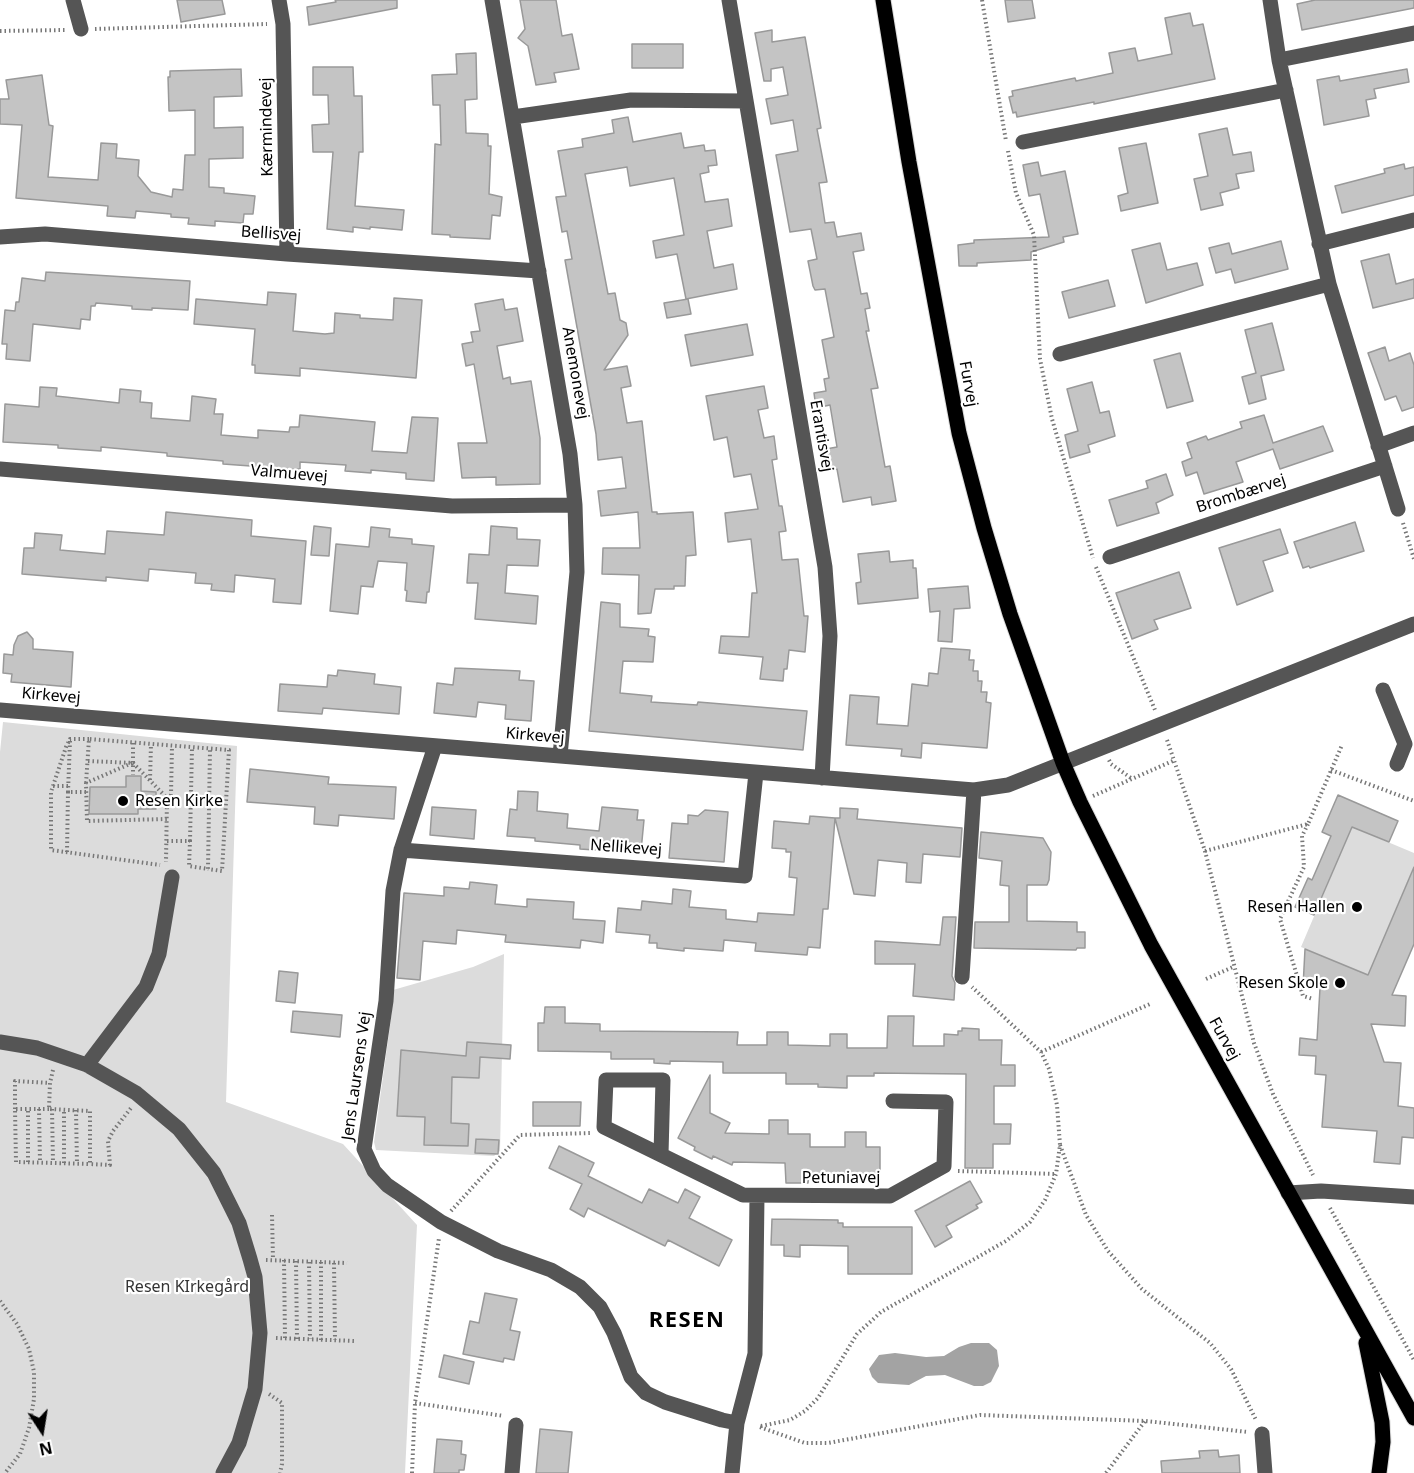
<!DOCTYPE html>
<html>
<head>
<meta charset="utf-8">
<style>
  body { margin:0 }
  #map { position:relative; width:1414px; height:1473px; overflow:hidden; background:#fff; font-family:"Noto Sans",sans-serif }
  canvas { display:block }
  .north { position:absolute; left:12px; top:1401px; width:60px; height:60px; -webkit-text-stroke:4px #fff; paint-order:stroke; rotate:168deg; font-size:16px; font-weight:700; line-height:24px; text-align:center; color:#000 }
  .north::after { content:''; display:block; margin:auto; width:21px; height:27px; background:#000; clip-path:polygon(50% 0,100% 100%,50% 72%,0 100%) }
</style>
</head>
<body>
<div id="map">
<canvas width="1414" height="1473"></canvas>
<div class="north">N</div>
</div>
<script>
const g = document.querySelector('canvas').getContext('2d');
g.lineJoin = 'round';
function fill(path, color) { g.fillStyle = color; g.fill(path, 'evenodd'); }
const toPath = rows => new Path2D(rows.map(r => 'M' + r).join(''));
function trace(path, color, width, dash) { g.strokeStyle = color; g.lineWidth = width; g.lineCap = dash ? 'butt' : 'round'; g.setLineDash(dash || []); g.stroke(path); }
function drawText(font, color, halo, rows, align = 'center') {
  g.font = font + ' "Noto Sans",sans-serif'; g.lineWidth = 4.5; g.setLineDash([]); g.textBaseline = 'middle'; g.strokeStyle = halo; g.fillStyle = color; for (const [text, x, y, turn = 0] of rows) {
    g.save(); g.translate(x, y); g.rotate((+turn || 0) * Math.PI / 180); g.textAlign = isNaN(turn) ? turn : align; if (halo) g.strokeText(text, 0, 0); g.fillText(text, 0, 0); g.restore();
  }
}
const green = toPath([
  [3,722,237,746,226,1102,343,1144,417,1225,405,1473,0,1473,0,752],
  [1352,827,1414,853,1414,866,1368,975,1301,947],
  [504,954,500,1151,494,1156,376,1150,374,1142,392,1011,393,990,473,967]
]);
const water = toPath([
  [971,1343,989,1343,997,1350,999,1366,991,1382,983,1386,974,1386,945,1375,926,1376,909,1385,878,1383,872,1377,869,1369,879,1355,895,1353,926,1357,944,1356,959,1347]
]);
const building = toPath([
  [177,0,222,0,225,14,181,22,177,0],
  [335,0,397,0,397,8,309,25,307,7,336,2,335,0],
  [520,0,556,0,562,36,572,34,579,69,554,73,556,82,536,85,528,46,518,38,525,29,520,0],
  [1005,0,1032,0,1035,18,1008,22,1005,0],
  [1315,0,1414,0,1414,8,1302,30,1297,4,1315,0],
  [1190,13,1193,26,1203,24,1215,79,1094,104,1094,102,1017,117,1016,112,1013,113,1009,97,1013,96,1012,91,1075,78,1076,81,1113,73,1109,53,1135,48,1138,61,1172,54,1165,18,1190,13],
  [772,30,772,42,805,37,821,128,817,129,827,182,819,183,825,223,834,222,837,237,861,233,864,250,853,252,861,294,867,293,870,308,865,309,869,331,866,331,878,388,871,389,885,467,890,466,896,501,872,505,871,497,843,502,837,469,830,470,826,449,837,447,830,405,816,408,814,393,826,391,824,379,829,378,822,340,834,337,825,289,815,290,813,286,808,261,817,259,811,229,790,232,776,155,798,151,793,120,771,124,766,99,788,95,783,67,771,69,771,81,764,81,755,33,772,30],
  [632,44,683,44,683,68,632,68,632,44],
  [476,53,477,99,465,100,466,133,488,134,488,146,491,146,489,194,502,197,500,216,492,215,490,239,450,237,450,235,432,234,435,144,441,145,440,105,433,105,432,75,457,74,456,54,476,53],
  [313,67,353,67,354,96,362,96,363,152,359,152,355,206,404,210,402,230,370,227,370,229,353,227,353,232,327,229,333,152,313,152,312,125,329,124,328,95,313,95,313,67],
  [241,69,242,96,214,97,214,128,243,127,243,158,209,159,209,187,224,188,224,193,255,196,253,214,244,214,243,223,215,221,215,226,188,224,189,218,171,217,171,214,136,211,135,218,107,216,108,206,16,198,22,125,0,124,0,99,9,99,6,80,42,75,49,125,53,126,48,177,98,180,101,143,117,144,116,158,139,160,138,176,151,192,172,197,173,189,183,190,185,155,195,155,195,110,169,111,168,77,170,77,170,71,241,69],
  [1407,69,1409,82,1374,89,1376,98,1366,100,1369,116,1324,125,1317,80,1339,76,1340,81,1407,69],
  [628,117,633,142,681,133,684,148,704,145,705,151,715,150,717,165,708,166,709,172,700,174,705,202,728,199,732,226,707,231,714,268,733,264,737,289,686,299,677,254,656,258,653,241,684,235,674,178,630,186,627,167,585,174,608,294,615,293,620,320,626,323,628,335,604,370,627,366,631,386,621,388,627,423,642,421,652,512,657,512,657,514,693,512,696,555,686,556,685,586,674,586,674,589,655,589,651,613,638,614,639,575,602,574,603,548,640,548,638,512,601,516,598,491,626,488,622,457,598,460,596,434,565,260,572,259,567,231,562,232,556,197,566,196,558,151,583,147,582,139,614,133,612,120,628,117],
  [1227,128,1233,155,1251,152,1254,171,1236,174,1239,188,1220,193,1223,205,1201,210,1194,179,1208,176,1199,134,1227,128],
  [1146,143,1158,203,1121,211,1118,196,1128,193,1119,148,1146,143],
  [1038,162,1041,176,1065,171,1078,234,1063,237,1064,242,1031,252,1031,260,977,263,977,266,959,266,958,245,974,243,974,240,1049,237,1040,194,1029,196,1023,165,1038,162],
  [1404,164,1405,169,1414,167,1414,195,1342,213,1335,186,1385,173,1384,169,1404,164],
  [1281,241,1288,269,1235,283,1231,269,1216,273,1209,248,1229,243,1232,254,1281,241],
  [1160,243,1167,270,1197,263,1203,285,1146,303,1132,250,1160,243],
  [1389,254,1396,284,1414,279,1414,298,1373,308,1361,261,1389,254],
  [46,272,190,281,188,310,152,308,152,310,132,309,132,306,96,303,95,306,91,306,90,320,81,319,80,329,33,324,30,361,6,359,7,344,2,344,5,310,15,311,16,302,19,302,22,278,45,281,46,272],
  [1108,280,1115,306,1069,318,1062,292,1108,280],
  [268,292,296,294,293,331,325,334,334,333,335,313,360,315,360,318,393,320,394,298,422,300,416,378,300,368,300,376,255,373,255,365,252,365,255,329,194,324,196,299,267,305,268,292],
  [503,299,505,310,517,308,523,341,497,346,503,379,510,377,511,384,531,381,540,438,540,484,496,485,496,477,462,478,458,443,487,443,474,364,466,366,462,344,473,342,471,332,480,331,475,304,503,299],
  [688,299,691,314,667,318,664,303,688,299],
  [1272,323,1284,370,1261,376,1266,399,1249,404,1242,377,1256,373,1245,330,1272,323],
  [747,324,753,355,691,366,685,335,747,324],
  [1385,347,1389,361,1410,353,1414,365,1414,407,1402,411,1396,396,1385,400,1368,353,1385,347],
  [1180,353,1193,401,1167,408,1154,360,1180,353],
  [1092,382,1100,413,1109,411,1115,436,1088,445,1090,452,1070,458,1065,435,1078,431,1067,389,1092,382],
  [764,386,768,408,758,410,764,438,774,436,777,459,772,460,779,506,782,506,786,531,779,532,782,560,798,559,804,616,808,616,805,652,789,650,787,669,784,669,783,681,760,679,763,657,719,653,721,636,749,637,752,593,757,593,751,539,728,542,725,513,758,509,751,474,734,477,727,437,714,440,706,396,764,386],
  [40,387,57,388,56,396,119,403,120,389,141,391,140,402,152,403,151,418,190,421,192,396,216,399,214,414,223,414,221,435,258,438,258,430,289,432,290,427,299,427,300,415,375,422,372,451,407,453,412,417,438,418,434,481,406,479,406,473,371,470,371,473,345,471,346,465,300,462,300,469,292,469,223,464,223,461,167,456,167,453,101,447,101,451,58,448,58,445,3,442,5,404,39,407,40,387],
  [1264,415,1273,443,1323,426,1333,451,1280,469,1273,449,1236,462,1243,482,1204,494,1197,472,1186,476,1182,462,1192,458,1187,443,1206,436,1208,440,1242,428,1240,422,1264,415],
  [1166,474,1173,495,1156,503,1159,513,1117,526,1109,500,1148,488,1146,481,1166,474],
  [166,512,252,520,251,536,306,541,301,604,273,602,275,579,235,575,234,592,211,590,212,584,195,583,196,573,149,569,148,581,106,577,106,581,22,574,24,548,34,548,35,533,62,535,60,550,105,554,107,531,164,535,166,512],
  [1355,522,1364,551,1310,568,1309,566,1303,568,1294,542,1355,522],
  [314,526,331,528,329,556,311,555,314,526],
  [491,526,517,528,517,539,540,540,538,566,507,565,505,593,538,596,536,624,475,619,478,583,467,583,469,554,489,555,491,526],
  [371,527,390,529,389,537,412,539,412,544,434,546,429,592,427,592,426,603,406,601,407,591,405,590,407,563,378,561,373,587,361,586,358,614,330,611,336,544,369,547,371,527],
  [1280,529,1288,553,1263,561,1273,591,1237,605,1219,548,1280,529],
  [889,551,890,562,913,560,913,568,916,568,918,598,858,604,856,583,861,582,858,554,889,551],
  [1179,572,1191,608,1154,620,1158,629,1132,639,1116,593,1179,572],
  [968,586,970,608,954,609,952,642,938,641,940,611,930,612,928,589,968,586],
  [601,602,620,604,620,627,649,629,648,636,655,637,653,662,623,661,620,693,652,696,651,702,697,705,698,702,807,711,803,750,589,731,601,602],
  [27,632,33,639,33,649,73,652,71,687,11,682,12,674,3,673,4,654,13,655,14,645,18,636,27,632],
  [941,648,970,650,969,660,974,660,973,671,978,671,978,681,982,681,981,692,987,692,986,702,991,703,987,748,922,743,921,758,901,756,902,749,846,745,850,695,879,697,877,724,908,726,912,684,928,686,929,673,938,674,941,648],
  [455,668,520,671,519,680,534,681,531,721,505,719,506,705,478,702,476,717,434,713,437,683,453,685,455,668],
  [338,670,375,674,374,684,401,687,399,714,323,708,322,714,278,711,280,684,327,687,328,675,337,676,338,670],
  [250,769,329,777,328,784,396,787,394,819,339,815,338,826,314,824,315,807,247,802,250,769],
  [126,776,141,776,141,791,156,792,156,809,138,809,138,814,89,814,90,787,126,787,126,776],
  [518,791,538,792,537,811,568,814,567,828,599,831,602,807,638,810,637,820,644,820,641,851,596,847,595,850,580,849,580,845,535,841,535,838,507,836,510,809,517,810,518,791],
  [1338,795,1398,821,1389,842,1352,827,1314,915,1295,907,1308,878,1312,880,1331,836,1322,832,1338,795],
  [432,807,476,810,474,839,430,835,432,807],
  [840,808,858,809,857,819,962,828,960,857,923,854,921,883,906,882,907,863,878,860,875,896,854,894,835,818,840,818,840,808],
  [705,810,728,812,724,862,669,858,672,823,688,824,688,815,698,816,705,810],
  [810,816,835,818,828,909,823,909,820,948,808,947,807,955,755,951,756,943,724,940,723,951,684,948,684,951,657,948,657,943,649,943,650,935,616,932,618,908,641,910,642,901,672,904,673,889,691,891,689,907,726,910,726,919,757,922,758,913,794,915,797,878,789,877,791,852,786,852,786,849,772,848,774,821,809,824,810,816],
  [981,832,1043,838,1051,852,1049,880,1047,885,1027,885,1027,921,1077,922,1077,932,1085,932,1085,948,1077,948,1076,950,974,948,975,922,1009,922,1009,886,1000,885,1002,861,979,858,981,832],
  [1414,867,1414,944,1392,995,1406,996,1405,1026,1371,1024,1384,1062,1401,1063,1398,1106,1414,1108,1414,1138,1402,1137,1400,1164,1374,1162,1377,1131,1322,1127,1326,1075,1315,1074,1316,1056,1299,1055,1300,1038,1317,1040,1320,988,1303,987,1305,949,1368,975,1414,867],
  [470,882,497,885,495,904,527,907,527,899,574,902,573,919,605,921,603,943,581,940,580,948,542,945,505,942,506,935,457,930,456,944,423,941,420,980,397,978,404,893,444,896,444,887,469,889,470,882],
  [943,917,956,917,952,976,955,983,954,1000,913,996,915,964,875,964,875,941,940,945,943,917],
  [279,971,298,973,295,1003,276,1001,279,971],
  [545,1007,565,1007,565,1023,600,1024,600,1031,738,1032,737,1045,767,1045,767,1032,788,1032,788,1045,830,1046,830,1034,847,1034,847,1048,887,1048,888,1016,914,1016,913,1046,944,1046,944,1034,958,1035,958,1031,962,1031,962,1028,979,1029,979,1040,1002,1040,1001,1065,1015,1065,1015,1086,994,1086,994,1124,1011,1124,1010,1144,993,1144,993,1168,965,1168,966,1074,874,1073,874,1076,847,1076,847,1088,818,1087,818,1084,786,1084,786,1073,723,1073,723,1062,670,1061,670,1064,654,1063,654,1059,611,1059,611,1052,538,1051,538,1023,544,1023,545,1007],
  [293,1011,342,1015,340,1037,291,1032,293,1011],
  [467,1042,511,1045,510,1059,480,1057,479,1078,452,1077,451,1123,469,1124,468,1146,424,1145,425,1117,397,1116,401,1050,466,1056,467,1042],
  [710,1075,710,1113,730,1123,725,1133,769,1134,769,1120,788,1120,788,1134,810,1134,810,1147,845,1147,845,1132,866,1132,866,1147,880,1147,880,1176,809,1175,808,1183,786,1183,785,1163,733,1162,732,1165,713,1156,712,1159,694,1150,695,1147,678,1138,710,1075],
  [533,1102,581,1102,580,1126,533,1126,533,1102],
  [476,1139,499,1140,498,1154,475,1153,476,1139],
  [559,1146,594,1163,588,1176,642,1203,649,1189,678,1203,685,1189,700,1197,689,1218,732,1240,719,1266,668,1240,665,1246,588,1208,584,1217,570,1209,582,1184,549,1168,559,1146],
  [970,1181,982,1202,976,1205,978,1208,946,1226,952,1237,935,1247,915,1211,970,1181],
  [772,1219,838,1220,838,1223,843,1223,843,1227,912,1227,912,1274,848,1274,848,1246,800,1245,800,1257,784,1256,784,1245,771,1245,772,1219],
  [485,1293,517,1299,510,1330,520,1332,514,1360,504,1358,503,1362,463,1354,470,1321,479,1323,485,1293],
  [444,1355,474,1362,469,1384,439,1377,444,1355],
  [540,1429,572,1432,568,1473,536,1473,540,1429],
  [437,1439,462,1441,461,1454,466,1455,464,1470,459,1470,459,1473,434,1473,437,1439],
  [1218,1450,1219,1457,1239,1455,1240,1473,1162,1473,1161,1461,1200,1458,1199,1451,1218,1450]
]);
const path = toPath([
  [982,0,1006,141],
  [95,29,267,24],
  [0,31,66,30],
  [1008,151,1016,193,1034,235,1040,359,1052,419,1093,558],
  [1403,523,1414,559],
  [1096,567,1155,710],
  [89,739,70,739,66,747,51,792,51,850,160,865],
  [1167,740,1205,851,1254,1043,1273,1094,1313,1175],
  [133,743,133,775],
  [1109,760,1111,764,1131,778],
  [88,761,133,763,167,798,166,862],
  [132,763,86,783,87,821,167,819],
  [1331,770,1414,801],
  [150,780,151,744],
  [86,783,89,739,229,750,222,871,208,869],
  [53,786,68,786],
  [68,792,70,741],
  [1093,796,1175,760],
  [167,798,171,795,172,746],
  [1308,824,1302,836,1304,867,1280,919,1303,996,1313,999],
  [167,841,190,841,189,866,208,869,210,749],
  [190,841,192,747],
  [1205,851,1308,824,1342,745],
  [67,852,68,792,86,792],
  [1206,979,1233,967],
  [1041,1052,1150,1004],
  [53,1070,50,1083,49,1109,90,1111,90,1164,110,1165,108,1141,113,1131,131,1108],
  [15,1109,15,1081,50,1083],
  [39,1109,40,1162],
  [49,1109,15,1109,16,1162,90,1164],
  [52,1109,53,1163],
  [76,1110,77,1164],
  [1060,1145,1086,1215,1108,1251,1142,1289,1210,1343,1231,1369,1256,1420],
  [28,1162,28,1109],
  [64,1163,64,1110],
  [958,1171,1056,1174],
  [1330,1208,1414,1360],
  [451,1211,520,1135,590,1133],
  [272,1215,273,1260],
  [266,1260,347,1263],
  [284,1260,285,1338],
  [296,1261,297,1339],
  [309,1262,310,1339],
  [334,1263,335,1340],
  [0,1301,17,1324,29,1349,34,1372,34,1399,29,1428,20,1454,5,1473],
  [276,1338,355,1341],
  [321,1340,321,1262],
  [269,1394,282,1403,282,1464,280,1473],
  [415,1403,504,1416],
  [761,1426,790,1420,805,1411,818,1398,857,1334,881,1312,1006,1241,1030,1222,1045,1200,1056,1174,1060,1145,1057,1105,1049,1069,1041,1052,972,987],
  [760,1427,805,1443,828,1443,980,1415,1146,1421,1248,1432],
  [412,1473,415,1403,439,1238],
  [1106,1473,1145,1421]
]);
const minor = toPath([
  [73,0,81,29],
  [279,0,283,24,287,254],
  [492,0,570,454,575,505,577,572,560,756],
  [729,0,825,567,830,636,822,778],
  [1270,0,1279,60,1329,284,1398,509],
  [1279,60,1414,33],
  [513,117,631,100,746,101],
  [1023,142,1286,90],
  [0,237,45,234,287,254,539,271],
  [1319,244,1414,220],
  [1060,354,1329,284],
  [1378,446,1414,433],
  [0,469,452,506,575,505],
  [1110,557,1385,466],
  [1383,690,1405,744,1397,764],
  [0,710,974,790,1008,785,1414,624],
  [435,746,401,850,393,891,386,1001,364,1149,374,1171,387,1185,441,1222,498,1251,551,1270,580,1287,600,1307,614,1333,631,1377,646,1393,665,1402,722,1420,737,1423],
  [401,850,745,876,756,773],
  [962,977,974,790],
  [0,1042,37,1048,87,1065,136,1093,179,1129,214,1173,239,1223,250,1259,255,1277,260,1333,255,1389,239,1443,223,1473],
  [87,1065,146,987,159,954,172,877],
  [661,1154,663,1080,606,1080,604,1127,743,1195,890,1196,944,1166,946,1102,893,1101],
  [1288,1193,1321,1191,1414,1197],
  [1262,1434,1265,1473],
  [512,1473,516,1425],
  [732,1473,737,1423,755,1354,757,1196]
]);
const major = toPath([
  [883,0,909,162,959,433,984,528,1010,614,1063,763,1080,802,1151,945,1414,1418],
  [1366,1343,1382,1422,1383,1442,1379,1473]
]);
const markers = [
  [123,801,6,"#000"],
  [1357,907,6,"#000"],
  [1340,983,6,"#000"]
];
const streetNames = [
  ["Kærmindevej",267,127,-91],
  ["Bellisvej",271,234,4],
  ["Anemonevej",575,373,80],
  ["Furvej",968,384,80],
  ["Erantisvej",821,436,80],
  ["Valmuevej",289,474,5],
  ["Brombærvej",1241,494,-18],
  ["Kirkevej",51,696,5],
  ["Kirkevej",535,736,5],
  ["Nellikevej",626,848,4],
  ["Furvej",1224,1039,61],
  ["Jens Laursens Vej",357,1076,-82],
  ["Petuniavej",841,1178]
];
const poiNames = [
  ["Resen Kirke",135,801,"left"],
  ["Resen Hallen",1345,907],
  ["Resen Skole",1328,983]
];
const parkNames = [
  ["Resen KIrkegård",187,1287]
];
const districtNames = [
  ["RESEN",687,1321]
];
fill(green, '#dcdcdc');
fill(water, '#a3a3a3');
fill(building, '#c4c4c4');
trace(building, '#999', 1.5);
trace(major, '#dbdbdb', 17);
trace(path, '#777', 4, [1.5, 3]);
trace(minor, '#555', 15);
trace(major, '#000', 15);
for (const [x, y, r, color] of markers) { const dot = new Path2D(); dot.arc(x, y, r, 0, 2 * Math.PI); g.fillStyle = color; g.fill(dot); trace(dot, '#fff', 2); }
drawText('16px', '#000', '#fff', streetNames);
drawText('16px', '#000', '#fff', poiNames, 'right');
drawText('16px', '#333', '#fff', parkNames);
g.letterSpacing = '1.5px';
drawText('bold 22px', '#000', '#fff', districtNames);
g.letterSpacing = '0px';
</script>
</body>
</html>
